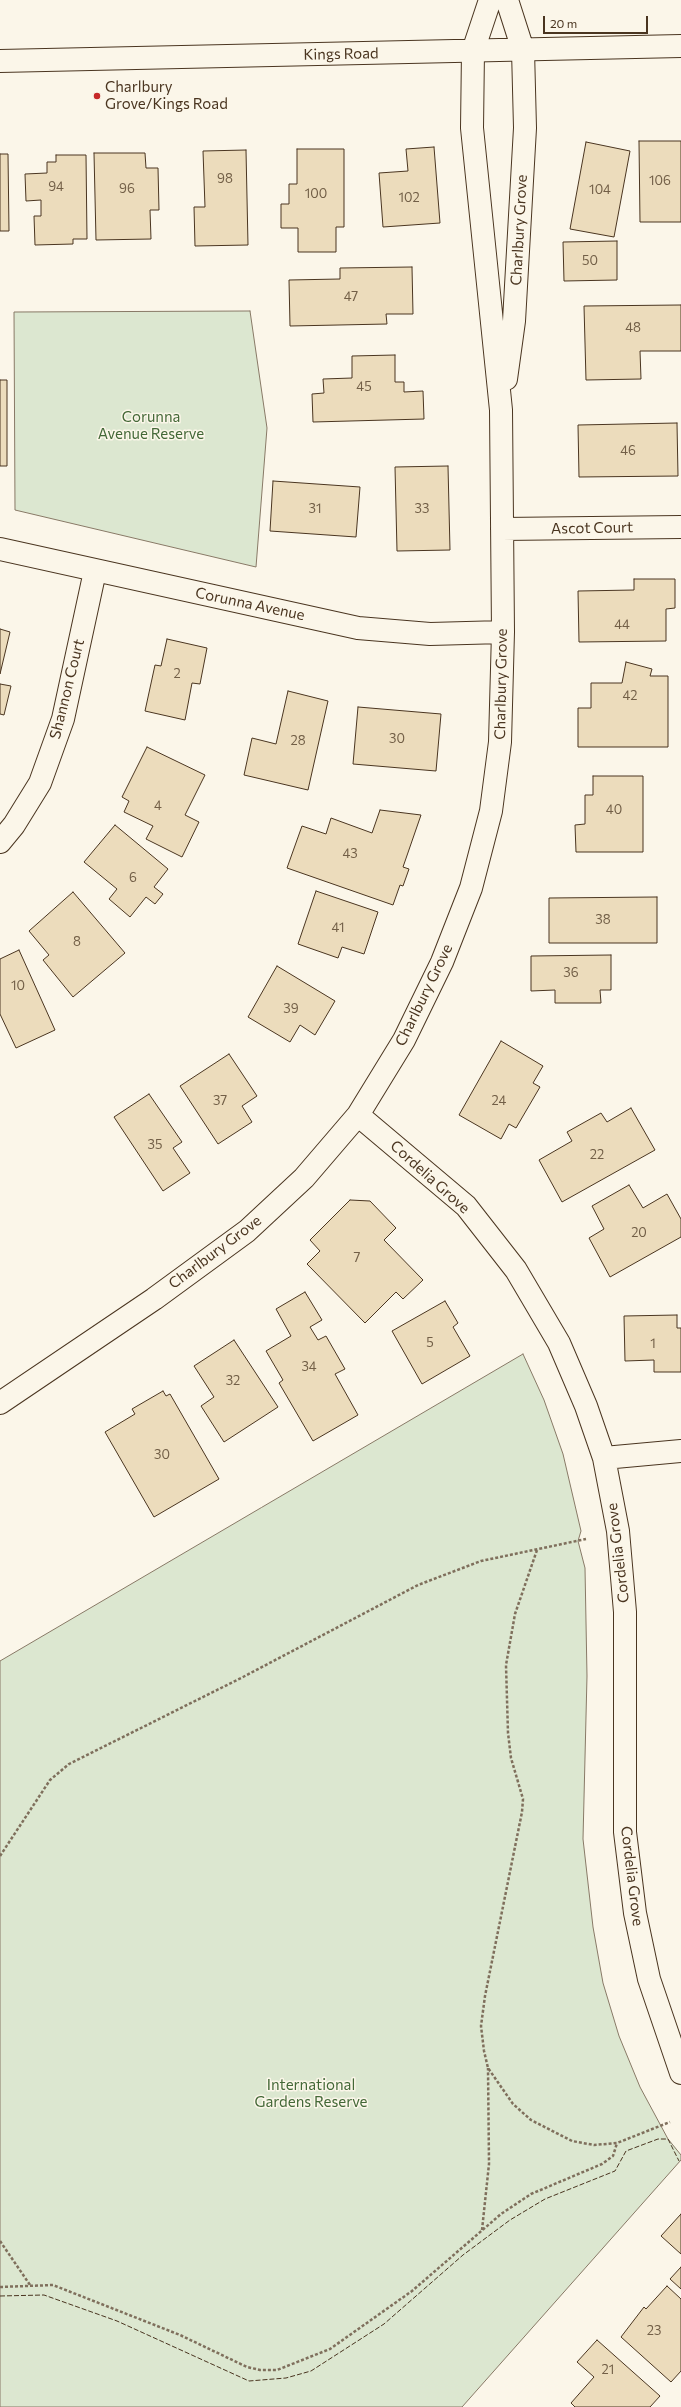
<!DOCTYPE html>
<html>
<head>
<meta charset="utf-8">
<style>
  body { margin:0 }
  #map { position:relative; width:681px; height:2407px; overflow:hidden; background:#fbf6e9; font-family:Commissioner,sans-serif }
  canvas { display:block }
  .scale { position:absolute; left:543px; top:16px; width:105px; height:18px; box-sizing:border-box; border:2px solid #4a3520; border-top:0; padding-left:5px; font-size:12px; line-height:14px; white-space:nowrap; color:#4a3520; -webkit-text-stroke:3px #fbf6e9; paint-order:stroke }
</style>
</head>
<body>
<div id="map">
<canvas width="681" height="2407"></canvas>
<div class="scale">20 m</div>
</div>
<script>
const g = document.querySelector('canvas').getContext('2d');
g.lineJoin = 'round';
function fill(path, color) { g.fillStyle = color; g.fill(path, 'evenodd'); }
const toPath = rows => new Path2D(rows.map(r => 'M' + r).join(''));
function trace(path, color, width, dash) { g.strokeStyle = color; g.lineWidth = width; g.lineCap = dash ? 'butt' : 'round'; g.setLineDash(dash || []); g.stroke(path); }
function drawText(font, color, halo, rows, align = 'center') {
  g.font = font + ' Commissioner,sans-serif'; g.lineWidth = 3; g.setLineDash([]); g.textBaseline = 'middle'; g.strokeStyle = halo; g.fillStyle = color; for (const [text, x, y, turn = 0] of rows) {
    g.save(); g.translate(x, y); g.rotate((+turn || 0) * Math.PI / 180); g.textAlign = isNaN(turn) ? turn : align; if (halo) g.strokeText(text, 0, 0); g.fillText(text, 0, 0); g.restore();
  }
}
const green = toPath([
  [250,311,267,428,256,567,15,510,14,312,250,311],
  [523,1354,544,1400,563,1454,581,1531,578,1541,585,1568,587,1676,583,1839,593,1927,603,1983,619,2036,640,2087,668,2139,681,2155,681,2160,462,2407,0,2407,0,1661,523,1354]
]);
const building = toPath([
  [639,141,681,141,681,222,640,222,639,141],
  [586,142,630,151,614,237,570,229,586,142],
  [434,147,440,223,383,227,379,173,408,171,406,149,434,147],
  [297,149,344,149,344,227,336,227,336,252,298,252,298,228,281,228,281,204,289,204,289,184,297,184,297,149],
  [246,150,248,245,195,246,194,207,205,207,203,151,246,150],
  [94,153,145,153,146,168,158,168,159,210,150,210,151,239,96,240,94,153],
  [0,154,8,154,9,231,0,231,0,154],
  [56,155,86,155,87,239,73,239,73,244,35,245,34,216,41,216,41,200,26,201,25,174,47,173,47,162,56,162,56,155],
  [617,241,617,280,564,281,563,242,617,241],
  [412,267,413,314,386,314,387,324,290,326,289,280,340,279,340,268,412,267],
  [681,305,681,351,640,351,641,379,586,380,584,306,681,305],
  [395,355,395,382,404,382,404,392,423,391,424,419,313,422,312,394,324,393,323,379,352,378,352,356,395,355],
  [0,380,7,380,7,466,0,466,0,380],
  [677,423,678,476,579,477,578,425,677,423],
  [448,466,450,550,397,551,395,467,448,466],
  [273,481,360,487,356,537,270,531,273,481],
  [634,579,675,579,675,608,666,609,666,641,579,642,578,591,634,590,634,579],
  [0,629,10,632,0,674,0,629],
  [167,639,207,648,200,684,192,683,185,720,145,711,155,665,161,666,167,639],
  [626,662,652,669,650,676,668,676,668,747,578,747,578,708,591,708,591,683,622,683,626,662],
  [0,684,11,686,4,715,0,714,0,684],
  [288,691,328,701,308,790,244,775,252,738,276,744,288,691],
  [358,707,441,714,436,771,353,764,358,707],
  [147,747,205,775,185,815,199,822,182,857,146,839,153,826,124,812,129,801,122,797,147,747],
  [593,776,643,776,643,852,576,852,575,825,585,824,585,795,593,795,593,776],
  [380,810,421,815,403,867,409,869,403,886,400,885,393,905,287,868,302,826,326,834,331,818,372,833,380,810],
  [115,825,168,869,154,887,163,894,155,904,146,897,130,917,109,899,117,889,84,862,115,825],
  [316,891,378,912,364,954,342,947,338,958,298,944,316,891],
  [73,892,125,953,73,997,43,960,49,955,29,931,73,892],
  [657,897,657,943,549,943,549,898,657,897],
  [19,950,55,1030,16,1048,0,1014,0,959,19,950],
  [611,955,611,990,600,990,601,1003,555,1003,555,990,531,991,531,956,611,955],
  [277,966,335,1001,315,1035,300,1025,290,1042,248,1017,277,966],
  [501,1041,543,1066,533,1083,540,1087,516,1128,509,1124,501,1139,459,1115,501,1041],
  [229,1054,257,1096,242,1106,252,1122,218,1144,180,1086,229,1054],
  [149,1094,182,1142,173,1148,190,1173,163,1191,114,1117,149,1094],
  [631,1108,655,1150,562,1202,539,1160,572,1141,567,1132,601,1113,607,1122,631,1108],
  [629,1185,643,1208,667,1194,681,1219,681,1237,610,1277,589,1238,604,1229,592,1206,629,1185],
  [350,1200,370,1201,396,1228,384,1240,423,1280,403,1299,396,1292,365,1323,307,1264,320,1251,310,1240,350,1200],
  [305,1292,322,1320,310,1327,318,1340,326,1336,345,1369,335,1374,358,1415,313,1441,279,1383,283,1380,266,1351,291,1336,276,1309,305,1292],
  [445,1301,458,1323,453,1327,470,1356,422,1384,392,1331,445,1301],
  [677,1315,677,1328,681,1328,681,1372,654,1372,654,1360,625,1361,624,1316,677,1315],
  [234,1340,278,1407,224,1442,201,1406,214,1397,194,1366,234,1340],
  [163,1391,166,1396,170,1394,219,1479,154,1517,105,1432,135,1414,132,1409,163,1391],
  [681,2214,681,2254,661,2236,681,2214],
  [681,2267,681,2289,670,2279,681,2267],
  [667,2286,681,2299,681,2371,671,2382,621,2337,644,2307,646,2309,667,2286],
  [597,2340,660,2396,650,2407,575,2407,571,2403,594,2377,577,2362,597,2340]
]);
const path = toPath([
  [537,1550,515,1614,506,1665,508,1733,511,1758,523,1799,522,1812,485,1996,481,2026,484,2051,488,2068,513,2104,531,2120,572,2141,594,2145,617,2143,670,2122],
  [0,1856,50,1780,69,1764,243,1677,418,1585,481,1561,586,1539],
  [482,2230,489,2164,488,2068],
  [0,2241,30,2285],
  [0,2287,53,2285,180,2335,247,2367,260,2370,277,2370,330,2349,412,2291,501,2214,531,2194,602,2164,613,2156,617,2143]
]);
const minor = toPath([
  [506,379,514,321,525,128,523,50],
  [502,529,681,527],
  [0,549,358,628,430,634,503,632],
  [0,842,14,825,40,783,63,719,95,571],
  [358,1115,466,1206,516,1270,559,1343,586,1406,604,1458,618,1531,625,1612,625,1832,635,1913,649,1979,681,2073],
  [0,1403,154,1299,247,1231,304,1178,358,1115,404,1040,442,962,471,888,491,811,500,742,503,632,501,410,472,128,473,51],
  [604,1458,681,1451]
]);
const primary = toPath([
  [507,0,523,50],
  [473,51,490,0],
  [0,61,681,46]
]);
const fence = toPath([
  [0,2296,44,2295,117,2321,249,2381,286,2378,311,2371,384,2324,463,2255,510,2220,545,2199,615,2171,626,2151,658,2139,668,2139,679,2161]
]);
const markers = [
  [97,96,4,"#c62828"]
];
const numberNames = [
  ["98",225,179],
  ["106",660,181],
  ["94",56,187],
  ["96",127,189],
  ["104",600,190],
  ["100",316,194],
  ["102",409,198],
  ["50",590,261],
  ["47",351,297],
  ["48",633,328],
  ["45",364,387],
  ["46",628,451],
  ["31",315,509],
  ["33",422,509],
  ["44",622,625],
  ["2",177,674],
  ["42",630,696],
  ["30",397,739],
  ["28",298,741],
  ["4",158,806],
  ["40",614,810],
  ["43",350,854],
  ["6",133,878],
  ["38",603,920],
  ["41",338,928],
  ["8",77,942],
  ["36",571,973],
  ["10",18,986],
  ["39",291,1009],
  ["37",220,1101],
  ["24",499,1101],
  ["35",155,1145],
  ["22",597,1155],
  ["20",639,1233],
  ["7",357,1258],
  ["5",430,1343],
  ["1",653,1344],
  ["34",309,1367],
  ["32",233,1381],
  ["30",162,1455],
  ["23",654,2331],
  ["21",608,2370]
];
const streetNames = [
  ["Kings Road",341,54,-1],
  ["Charlbury Grove",519,230,-87],
  ["Ascot Court",592,528,-1],
  ["Corunna Avenue",250,604,12],
  ["Charlbury Grove",501,684,-89],
  ["Shannon Court",67,689,-76],
  ["Charlbury Grove",424,995,-64],
  ["Cordelia Grove",430,1177,42],
  ["Charlbury Grove",215,1252,-37],
  ["Cordelia Grove",618,1553,-97],
  ["Cordelia Grove",632,1876,83]
];
const poiNames = [
  ["Charlbury",105,87],
  ["Grove/Kings Road",105,104]
];
const parkNames = [
  ["Corunna",151,417],
  ["Avenue Reserve",151,434],
  ["International",311,2085],
  ["Gardens Reserve",311,2102]
];
fill(green, '#dce7d0');
trace(green, '#887966', 1);
fill(building, '#ecdcbc');
trace(building, '#4a3520', 1);
trace(minor, '#4a3520', 24);
trace(primary, '#4a3520', 24);
trace(path, '#7f6f5c', 2.5, [3, 2]);
trace(minor, '#fbf6e9', 22);
trace(primary, '#fbf6e9', 22);
trace(fence, '#4a3520', 1, [5, 2]);
for (const [x, y, r, color] of markers) { const dot = new Path2D(); dot.arc(x, y, r, 0, 2 * Math.PI); g.fillStyle = color; g.fill(dot); trace(dot, '#fbf6e9', 1.5); }
drawText('13px', '#725f47', null, numberNames);
drawText('15px', '#4a3520', '#fbf6e9', streetNames);
drawText('15px', '#4a3520', '#fbf6e9', poiNames, 'left');
drawText('15px', '#436837', '#fbf6e9', parkNames);
</script>
</body>
</html>
